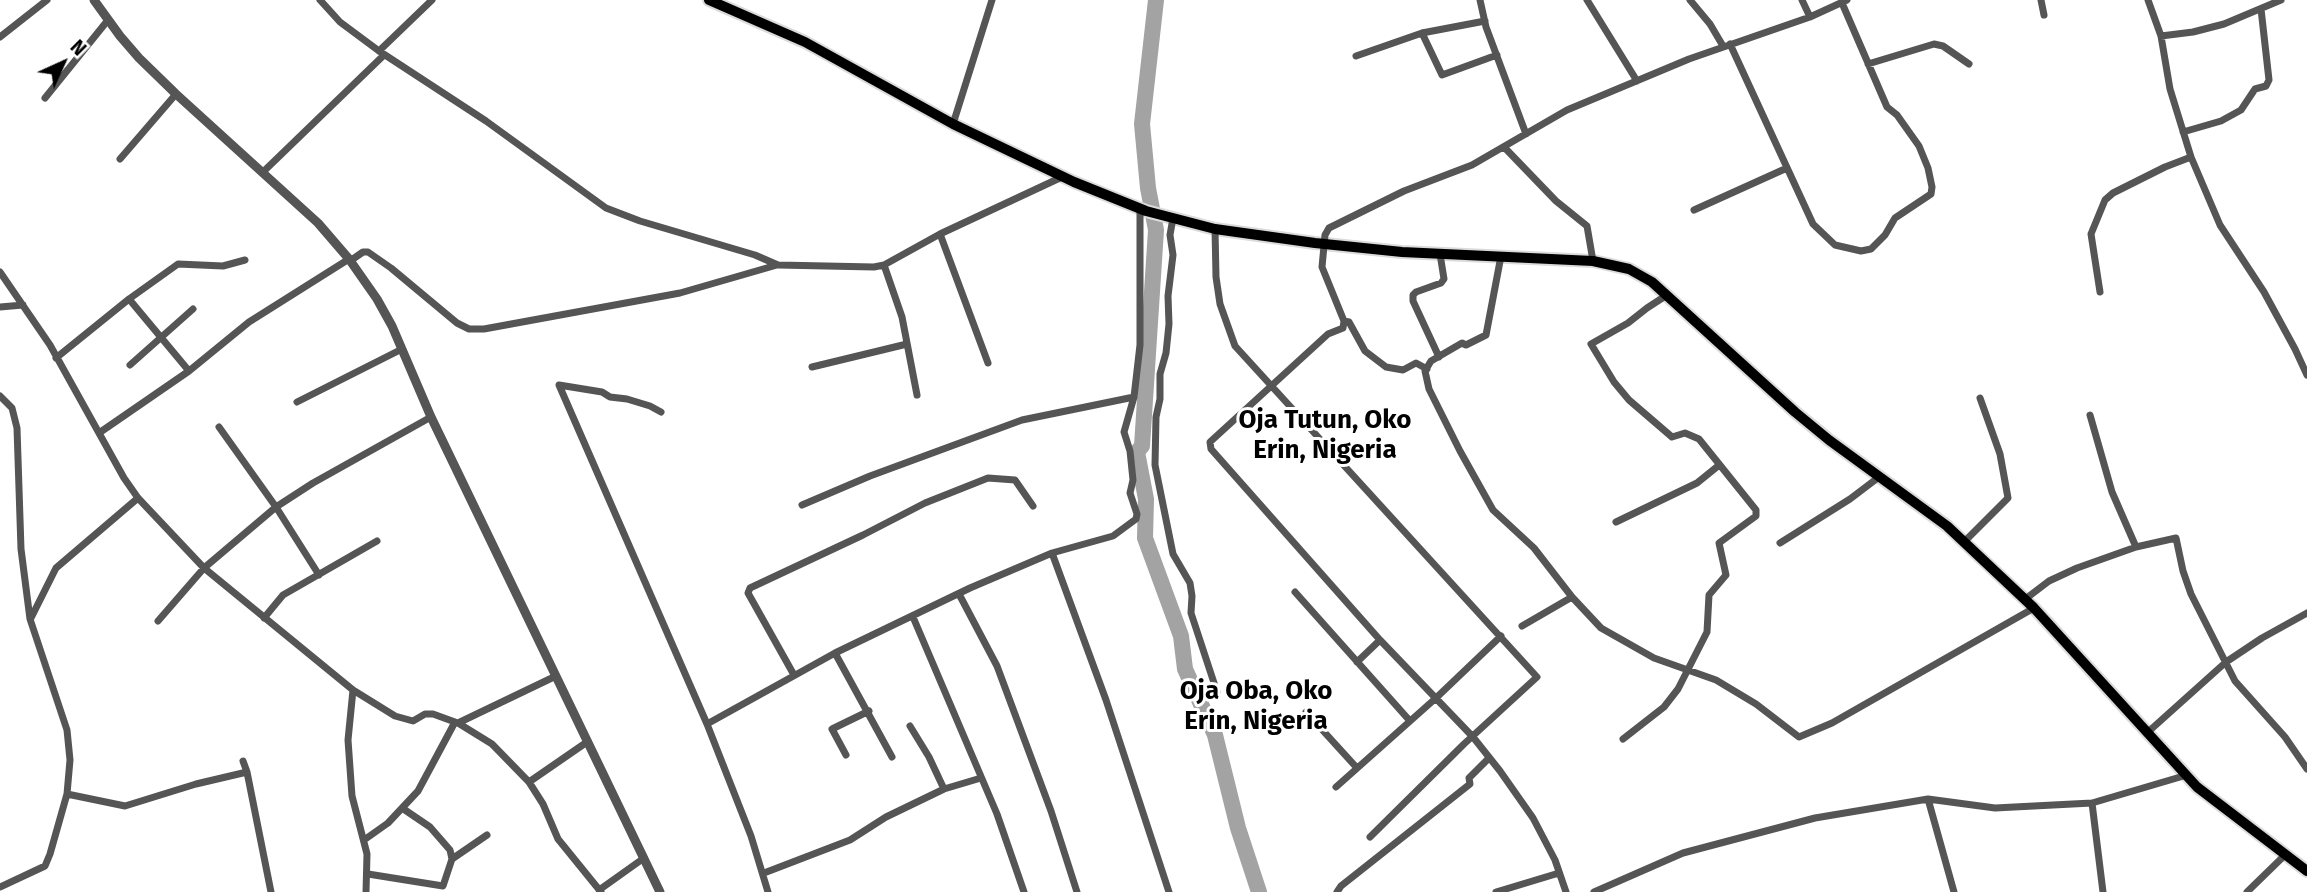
<!DOCTYPE html>
<html>
<head>
<meta charset="utf-8">
<style>
  body { margin:0 }
  #map { position:relative; width:2307px; height:892px; overflow:hidden; background:#fff; font-family:"Fira Sans",sans-serif }
  canvas { display:block }
  .north { position:absolute; left:28px; top:28px; width:70px; height:70px; -webkit-text-stroke:5px #fff; paint-order:stroke; rotate:45deg; font-size:19px; font-weight:700; line-height:28px; text-align:center; color:#000 }
  .north::after { content:''; display:block; margin:auto; width:24px; height:32px; background:#000; clip-path:polygon(50% 0,100% 100%,50% 72%,0 100%) }
</style>
</head>
<body>
<div id="map">
<canvas width="2307" height="892"></canvas>
<div class="north">N</div>
</div>
<script>
const g = document.querySelector('canvas').getContext('2d');
g.lineJoin = 'round';
const toPath = rows => new Path2D(rows.map(r => 'M' + r).join(''));
function trace(path, color, width, dash) { g.strokeStyle = color; g.lineWidth = width; g.lineCap = dash ? 'butt' : 'round'; g.setLineDash(dash || []); g.stroke(path); }
function drawText(font, color, halo, rows, align = 'center') {
  g.font = font + ' "Fira Sans",sans-serif'; g.lineWidth = 6; g.setLineDash([]); g.textBaseline = 'middle'; g.strokeStyle = halo; g.fillStyle = color; for (const [text, x, y, turn = 0] of rows) {
    g.save(); g.translate(x, y); g.rotate((+turn || 0) * Math.PI / 180); g.textAlign = isNaN(turn) ? turn : align; if (halo) g.strokeText(text, 0, 0); g.fillText(text, 0, 0); g.restore();
  }
}
const river = toPath([
  [1156,0,1142,124,1148,188,1156,230,1142,446,1137,452,1146,499,1145,538,1181,636,1185,669,1215,735,1238,828,1259,892]
]);
const minor = toPath([
  [320,0,340,22,379,51,486,121,606,208,640,221,755,255,778,265,874,267,884,265,940,234,1062,177],
  [1480,0,1486,27,1526,134],
  [1587,0,1637,81],
  [1690,0,1710,24,1723,46],
  [1802,0,1810,17],
  [2041,0,2044,15],
  [2148,0,2161,36,2170,89,2191,157,2220,225,2264,292,2295,349,2307,375],
  [1422,33,1442,75,1497,55],
  [2161,36,2193,32,2224,24,2281,0],
  [0,37,47,0],
  [1730,44,1813,224,1835,245,1861,251,1871,249,1885,235,1895,218,1931,194,1932,187,1928,168,1919,146,1897,115,1887,107,1842,3],
  [379,51,432,0],
  [1356,56,1422,33,1485,21],
  [1868,64,1934,44,1943,46,1969,64],
  [45,98,108,20],
  [953,124,992,0],
  [2183,132,2221,121,2241,110,2255,89,2266,86,2269,80,2261,9],
  [1504,147,1556,201,1587,226,1593,261],
  [120,159,176,94],
  [263,172,384,55],
  [1694,210,1787,168],
  [1173,218,1170,235,1173,255,1168,296,1169,324,1166,353,1160,374,1160,399,1156,417,1155,465,1173,554,1190,583,1192,596,1191,613,1217,692],
  [1215,229,1216,277,1220,304,1235,346,1537,677,1464,744,1370,837],
  [940,234,988,363],
  [1501,256,1486,335,1466,345,1462,343,1431,361,1425,371,1429,389,1460,451,1493,510,1534,548,1572,597,1601,628,1654,658,1716,680,1756,704,1799,737,1832,723,2034,608],
  [350,261,363,252,368,252,391,268,457,323,469,329,484,329,680,293,777,265],
  [884,265,902,317,917,395],
  [0,272,50,345,124,478,138,498,204,568,353,690,395,716,413,721,425,714,433,714,455,722],
  [2100,292,2091,234,2105,200,2113,193,2165,167,2191,157],
  [129,299,189,371],
  [0,307,23,305],
  [1344,321,1349,322,1365,351,1386,367,1403,370,1416,363,1427,369],
  [1439,357,1413,301,1413,295,1416,292,1441,283,1444,279,1440,254],
  [56,358,129,299,178,264,223,266,245,260],
  [130,365,193,309],
  [812,367,907,344],
  [0,396,12,408,17,428,21,549,30,619,67,730,70,760,67,794,50,854,45,866,0,887],
  [297,402,402,349],
  [661,412,650,406,627,399,610,397,602,392,559,385,707,724,751,836,768,892],
  [2090,415,2112,492,2136,547],
  [219,427,276,507,319,575],
  [99,433,189,371,249,322,349,259],
  [802,505,870,476,1022,420,1134,397],
  [1616,522,1697,483,1718,466],
  [1964,542,2008,498,2000,454,1980,398],
  [1780,543,1850,499,1879,477],
  [1052,553,1106,700,1169,892],
  [1295,592,1410,721],
  [959,594,997,666,1051,811,1077,892],
  [2024,600,2049,581,2077,568,2136,547,2176,538,2183,571,2191,594,2235,681,2285,737,2307,769],
  [913,617,997,814,1024,892],
  [31,618,56,568,138,498],
  [264,618,283,595,377,541],
  [158,621,204,568,276,507,313,483,431,417],
  [1522,626,1572,597],
  [835,653,892,757],
  [1357,662,1380,640],
  [794,675,748,593,750,588,863,535,925,503,988,478,1015,480,1033,506],
  [353,690,348,740,352,796,367,854,366,892],
  [1306,712,1357,768],
  [458,723,492,744,529,782,543,804,558,839,601,892],
  [707,724,835,653,970,588,1052,553,1113,536,1136,519,1137,514,1130,493,1133,480,1130,451,1124,432,1134,397,1140,345,1140,209],
  [910,726,929,757,944,789],
  [2148,732,2226,662,2262,638,2307,613],
  [1623,739,1664,707,1678,689,1707,632,1709,595,1726,575,1719,543,1756,516,1756,510,1699,439,1685,433,1672,437,1629,400,1614,382,1591,344,1628,323,1647,308,1667,295],
  [846,755,832,729,869,711],
  [247,772,271,892],
  [529,782,587,742],
  [1336,787,1436,698,1501,636],
  [67,794,125,806,196,784,247,772,243,761],
  [1928,799,1954,892],
  [2092,803,2103,892],
  [364,840,388,823,418,791,455,722,458,723,556,676],
  [452,859,487,835],
  [764,873,850,840,886,817,944,789,981,778],
  [368,874,443,886,452,859,450,850,430,827,402,808],
  [599,890,644,858],
  [1337,892,1341,886,1470,784,1469,778,1489,758],
  [1496,892,1559,873],
  [1566,892,1555,860,1533,818,1500,771,1473,737,1380,640,1211,449,1210,442,1328,334,1343,328,1344,321,1322,267,1325,235,1329,228,1404,191,1472,165,1567,110,1689,59,1810,17,1847,0],
  [1594,892,1683,853,1815,818,1928,799,1995,808,2092,803,2187,775],
  [2247,892,2286,854]
]);
const tertiary = toPath([
  [94,0,120,36,139,58,176,94,318,223,349,259,377,299,392,326,431,417,660,892]
]);
const primary = toPath([
  [709,0,805,42,953,124,1074,182,1146,211,1215,229,1315,243,1402,252,1593,261,1629,269,1652,282,1795,412,1829,440,1947,526,2034,608,2197,787,2307,871]
]);
const districtNames = [
  ["Oja Tutun, Oko",1325,421],
  ["Erin, Nigeria",1325,451],
  ["Oja Oba, Oko",1256,692],
  ["Erin, Nigeria",1256,722]
];
trace(river, '#a3a3a3', 16);
trace(primary, '#dbdbdb', 14);
trace(minor, '#555', 7);
trace(tertiary, '#555', 9);
trace(primary, '#000', 10);
drawText('bold 26px', '#000', '#fff', districtNames);
</script>
</body>
</html>
